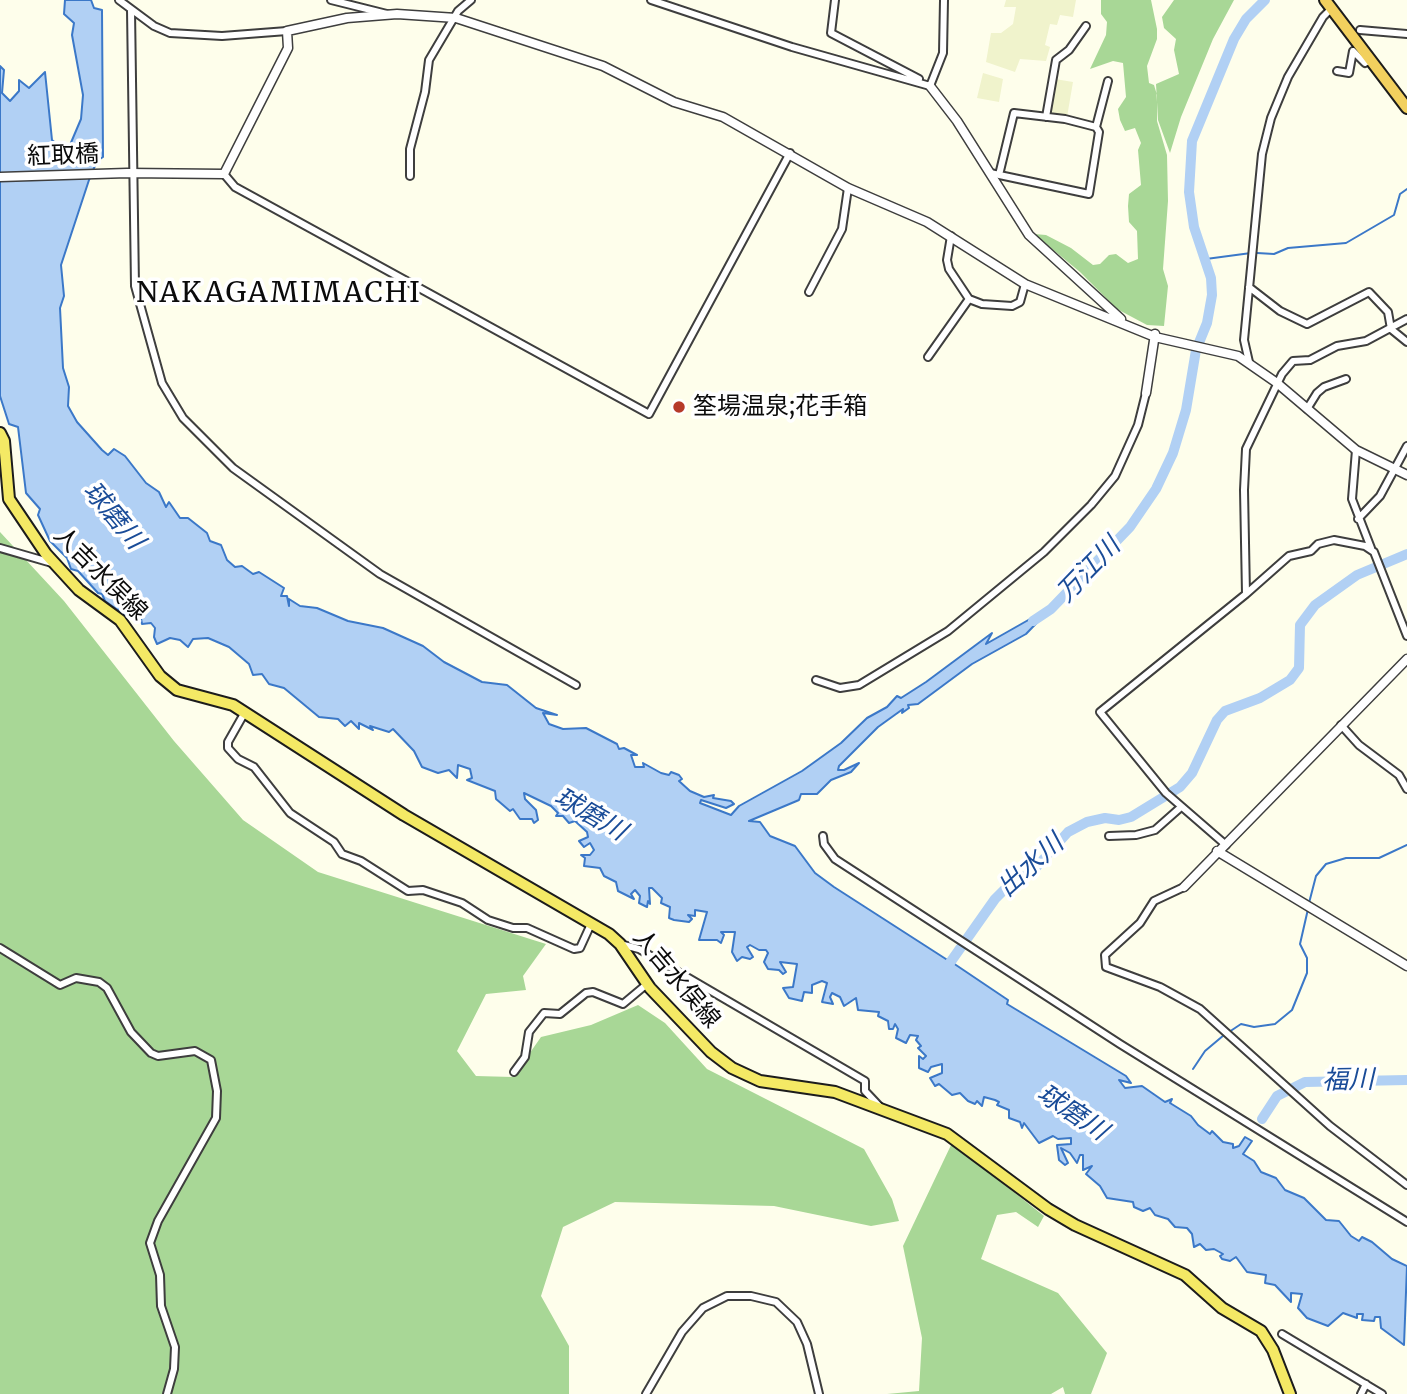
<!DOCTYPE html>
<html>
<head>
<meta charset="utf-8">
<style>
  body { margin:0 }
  canvas { display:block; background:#fefeeb }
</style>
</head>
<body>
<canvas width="1407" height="1394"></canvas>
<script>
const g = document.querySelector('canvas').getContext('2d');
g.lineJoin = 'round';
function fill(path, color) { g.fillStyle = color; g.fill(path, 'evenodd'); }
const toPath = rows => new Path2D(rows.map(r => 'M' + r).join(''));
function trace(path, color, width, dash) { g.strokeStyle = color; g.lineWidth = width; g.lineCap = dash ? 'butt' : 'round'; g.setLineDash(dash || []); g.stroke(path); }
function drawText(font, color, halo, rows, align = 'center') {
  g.font = font + ' Merriweather,"Noto Sans JP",serif'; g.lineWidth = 7; g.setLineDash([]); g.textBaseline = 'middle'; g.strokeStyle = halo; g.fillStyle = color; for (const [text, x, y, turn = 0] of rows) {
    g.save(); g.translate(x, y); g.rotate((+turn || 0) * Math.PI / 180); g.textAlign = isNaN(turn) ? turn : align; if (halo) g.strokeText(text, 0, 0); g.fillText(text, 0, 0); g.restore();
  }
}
const farmland = toPath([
  [1006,0,1076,0,1073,17,1060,15,1057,25,1050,24,1045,45,1050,47,1046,61,1020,59,1015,72,986,62,991,33,1001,33,1013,24,1016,7,1004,7],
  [983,73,1003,79,999,102,977,98],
  [1055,79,1073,82,1067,117,1049,115]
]);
const forest = toPath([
  [1101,0,1151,0,1157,29,1157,39,1147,66,1149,83,1154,85,1157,95,1157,121,1167,155,1168,201,1163,269,1168,286,1164,326,1147,325,1117,309,1080,272,1034,234,1046,235,1071,248,1093,265,1100,264,1109,255,1116,254,1128,263,1138,259,1137,231,1129,222,1128,206,1129,194,1141,185,1138,150,1141,143,1135,128,1125,131,1120,120,1118,109,1126,97,1123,63,1113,61,1090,69,1106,35,1107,22,1101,14],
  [1174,0,1234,0,1213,39,1181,117,1170,153,1158,120,1156,84,1179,74,1174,50,1176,39,1164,28,1162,17],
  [0,532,64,601,174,741,243,820,318,872,546,944,523,976,526,990,486,994,457,1051,476,1076,513,1077,541,1037,591,1025,638,1005,665,1023,707,1069,864,1149,892,1199,899,1221,871,1226,774,1206,615,1202,563,1227,541,1296,569,1346,569,1394,0,1394],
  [952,1143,1044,1216,1038,1227,1016,1212,997,1215,981,1259,1058,1293,1107,1353,1091,1394,1065,1394,1063,1387,1051,1394,887,1394,919,1391,922,1338,903,1246]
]);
const water = toPath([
  [65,0,91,0,94,8,102,10,103,157,97,161,89,180,61,265,64,296,60,308,63,368,69,387,68,406,77,422,102,450,108,455,114,449,125,456,146,483,159,492,166,507,169,502,180,518,188,518,207,533,210,541,221,545,227,560,235,567,242,566,253,574,259,572,284,588,281,596,287,596,289,606,289,599,300,606,317,608,348,621,383,628,423,646,444,662,482,682,507,685,536,708,557,715,543,713,549,724,563,729,586,728,617,744,619,749,624,748,637,755,631,755,635,767,644,767,643,763,661,773,669,775,671,772,679,775,682,779,679,781,690,791,704,797,714,795,713,798,731,801,734,804,726,808,701,800,700,803,731,815,739,806,802,771,841,743,867,718,887,707,897,696,901,698,926,682,992,633,986,644,1053,606,1026,634,972,664,918,704,908,705,909,708,902,713,903,709,878,727,839,766,838,770,844,770,859,763,851,772,831,780,817,794,801,794,799,800,749,821,760,822,770,836,795,846,815,873,834,887,949,961,953,956,956,958,953,963,1008,1000,1007,1004,1126,1076,1131,1083,1119,1080,1125,1088,1142,1086,1165,1102,1172,1099,1170,1103,1191,1116,1198,1125,1210,1134,1212,1131,1223,1142,1233,1144,1233,1148,1239,1146,1245,1137,1252,1141,1243,1154,1254,1161,1261,1172,1276,1178,1285,1190,1304,1198,1326,1220,1339,1221,1351,1236,1359,1241,1362,1237,1372,1242,1392,1259,1407,1266,1404,1345,1381,1328,1380,1317,1375,1317,1374,1321,1362,1320,1363,1314,1357,1314,1357,1318,1343,1313,1328,1326,1307,1318,1298,1308,1302,1294,1291,1293,1291,1302,1275,1285,1265,1283,1266,1275,1247,1272,1236,1257,1230,1261,1222,1259,1220,1256,1223,1254,1214,1249,1206,1250,1200,1244,1194,1247,1192,1234,1187,1228,1175,1227,1168,1219,1155,1215,1150,1208,1143,1211,1134,1207,1133,1202,1107,1198,1100,1186,1086,1174,1092,1166,1083,1170,1083,1155,1080,1155,1077,1163,1070,1153,1061,1148,1068,1163,1065,1165,1059,1160,1057,1145,1071,1144,1071,1138,1058,1139,1053,1136,1039,1143,1024,1123,1022,1128,1020,1122,1009,1118,1009,1110,997,1105,999,1102,995,1100,984,1097,982,1106,977,1101,975,1104,968,1101,960,1093,952,1095,939,1084,935,1086,930,1078,942,1073,942,1064,931,1067,928,1072,919,1068,919,1056,923,1059,926,1056,918,1048,921,1046,916,1040,918,1036,910,1035,906,1043,896,1038,898,1029,895,1024,893,1029,889,1029,888,1021,878,1016,879,1012,858,1010,856,998,844,1006,840,997,832,993,830,997,833,1004,822,1002,827,983,822,981,812,985,812,993,804,992,802,1001,789,998,783,988,793,987,797,964,780,962,786,972,783,974,779,970,768,969,764,962,768,953,766,950,759,950,750,945,747,947,753,957,750,959,742,957,737,961,732,952,735,932,721,932,724,935,721,943,717,940,699,940,707,912,695,910,695,916,688,915,692,919,689,922,674,920,669,918,670,907,661,903,662,898,652,888,649,888,650,904,648,901,647,907,639,903,640,896,635,890,631,894,634,899,618,891,616,882,604,876,600,868,584,866,585,858,581,855,590,855,594,850,590,843,584,847,579,841,588,837,587,832,575,821,569,823,563,816,556,816,558,813,551,806,524,793,525,799,536,810,538,820,534,823,532,819,520,819,513,809,510,811,496,799,495,791,467,780,472,778,470,769,458,765,457,778,449,770,438,773,422,767,414,751,393,729,389,732,370,726,373,730,359,723,359,729,351,721,345,726,338,719,319,717,284,688,269,684,262,674,253,675,249,664,229,647,208,638,193,639,188,647,180,640,170,638,157,644,154,637,155,628,151,623,142,624,140,613,125,615,105,601,102,594,98,593,78,571,71,569,67,558,50,541,38,515,40,509,26,493,18,427,9,424,0,396,0,66,4,70,2,93,10,101,19,91,19,80,29,88,45,72,52,140,67,152,81,119,83,95,72,35,74,23,64,14,65,0]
]);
const stream = toPath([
  [1257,253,1274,254,1288,248,1346,243,1394,215,1400,194,1407,189],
  [1206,259,1251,253],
  [1309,903,1316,876,1326,864,1346,858,1379,858,1407,845],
  [1229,1032,1241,1024,1254,1027,1275,1024,1292,1010,1307,973,1307,958,1300,944,1308,909],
  [1193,1069,1205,1051,1224,1035]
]);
const river = toPath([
  [1033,621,1051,609,1130,527,1156,489,1173,453,1186,410,1196,350,1207,323,1212,295,1211,278,1194,227,1189,192,1192,141,1234,39,1246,19,1265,0],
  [947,967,995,899,1011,883,1031,873,1068,832,1087,822,1105,818,1119,820,1131,817,1180,787,1192,773,1217,720,1225,711,1260,698,1290,680,1299,668,1300,625,1315,605,1357,575,1407,554],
  [1262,1119,1277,1096,1305,1082,1407,1080]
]);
const minor = toPath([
  [119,0,154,26,170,33,222,36,287,31],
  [331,0,387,14],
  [651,0,792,47,930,86],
  [835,0,831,33,919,79],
  [131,10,135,286,162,383,183,418,233,468,380,574,576,685],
  [1360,30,1407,34],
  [1337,71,1349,73,1353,51,1365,63,1370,60],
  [930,86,943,53,944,0],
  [1046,117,1056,60,1069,50,1086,26],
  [1096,127,1108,81],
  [990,173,1089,194,1099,132,1096,127,1065,119,1014,113,999,175],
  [224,174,235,187,649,414,790,153],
  [410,176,410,149,425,92,429,60,458,11,471,0],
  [951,236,947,260,949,269,969,299,982,304,1012,306,1020,302,1025,284],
  [1249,287,1280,311,1307,324,1369,292,1388,312,1391,329,1407,342],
  [809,292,842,229,848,188],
  [928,357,969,299],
  [1249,362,1244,340,1262,154,1271,118,1288,77,1323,17,1331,9],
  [1307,409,1317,393,1324,387,1346,379],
  [1356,450,1352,499,1371,548],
  [1358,519,1380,496,1407,446],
  [0,548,52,563],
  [1246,594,1289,556,1311,551,1318,544,1334,540,1365,546,1374,552,1407,636],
  [816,680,840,688,859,685,948,631,1044,552,1091,505,1115,476,1138,425,1146,393],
  [245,712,228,742,228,748,238,759,254,767,290,813,334,842,342,854,361,861,408,891,423,890,462,903,488,920,513,928,527,928,574,949,580,948,591,924],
  [1341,725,1359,745,1399,775,1407,789],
  [823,836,824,844,835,859,1120,1044,1407,1222],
  [1109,836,1136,835,1155,830,1181,807],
  [1226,845,1166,793,1100,712,1246,594,1244,490,1246,449,1282,374,1293,361,1310,360,1337,346,1366,341,1407,319],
  [1184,887,1154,901,1140,923,1105,955,1106,967,1160,987,1200,1009,1330,1126,1407,1185],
  [620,944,639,949,865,1081,865,1091,881,1108],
  [0,948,60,985,76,978,99,982,107,988,131,1032,151,1053,158,1056,195,1051,211,1060,217,1091,216,1118,158,1221,150,1243,160,1275,161,1306,175,1347,174,1369,167,1394],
  [514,1072,525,1057,529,1032,544,1013,560,1014,586,993,593,992,623,1004,647,984],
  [1282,1334,1382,1394],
  [646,1394,682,1332,703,1308,727,1296,751,1296,776,1302,797,1322,807,1344,819,1394],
  [1361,1394,1366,1384]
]);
const tertiary = toPath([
  [930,86,957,121,1029,235,1121,319],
  [0,177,127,173,224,174,288,48,287,31,347,18,397,14,456,18,603,66,674,102,723,117,848,188,927,222,1025,284,1155,337,1238,356,1277,383,1356,450,1407,475],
  [1146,393,1155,334],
  [1217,851,1407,966],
  [1184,887,1407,659]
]);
const primary = toPath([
  [0,433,4,441,9,499,46,554,79,590,120,620,160,676,177,690,233,705,404,815,609,934,620,944,650,988,711,1052,732,1068,760,1081,835,1092,947,1134,1048,1209,1075,1225,1185,1275,1222,1308,1261,1331,1273,1350,1290,1394]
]);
const trunk = toPath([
  [1325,0,1407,108]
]);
const markers = [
  [679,407,7,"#b63a29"]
];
const streetNames = [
  ["紅取橋",63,156,-2],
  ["人吉水俣線",100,574,45],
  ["人吉水俣線",676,979,50]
];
const poiNames = [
  ["筌場温泉;花手箱",693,407]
];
const waterNames = [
  ["球磨川",113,516,50],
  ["万江川",1089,570,-46],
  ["球磨川",590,815,30],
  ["出水川",1031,866,-42],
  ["福川",1348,1081,-1],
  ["球磨川",1072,1113,34]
];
const quarterNames = [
  ["NAKAGAMIMACHI",279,294]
];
fill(farmland, '#f0f3cc');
fill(forest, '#a8d796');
fill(water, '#b1d0f4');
trace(water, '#3b78c8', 2);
trace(stream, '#3b78c8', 2);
trace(river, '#b1d0f4', 10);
trace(minor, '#3e3e3e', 10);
trace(tertiary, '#3e3e3e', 11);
trace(primary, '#1c1c1c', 14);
trace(trunk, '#1c1c1c', 14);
trace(minor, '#fff', 6);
trace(tertiary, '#fff', 8);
trace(primary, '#f4e965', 10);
trace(trunk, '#f2d05e', 10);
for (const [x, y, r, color] of markers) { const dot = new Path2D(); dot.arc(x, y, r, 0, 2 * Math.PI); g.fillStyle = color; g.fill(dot); trace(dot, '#fff', 2.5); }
drawText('24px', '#0b0b0b', '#fff', streetNames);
drawText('24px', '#0b0b0b', '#fff', poiNames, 'left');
drawText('italic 26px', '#1a4c98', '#fff', waterNames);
g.letterSpacing = '2px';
drawText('28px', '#0b0b0b', '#fff', quarterNames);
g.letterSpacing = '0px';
</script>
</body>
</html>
